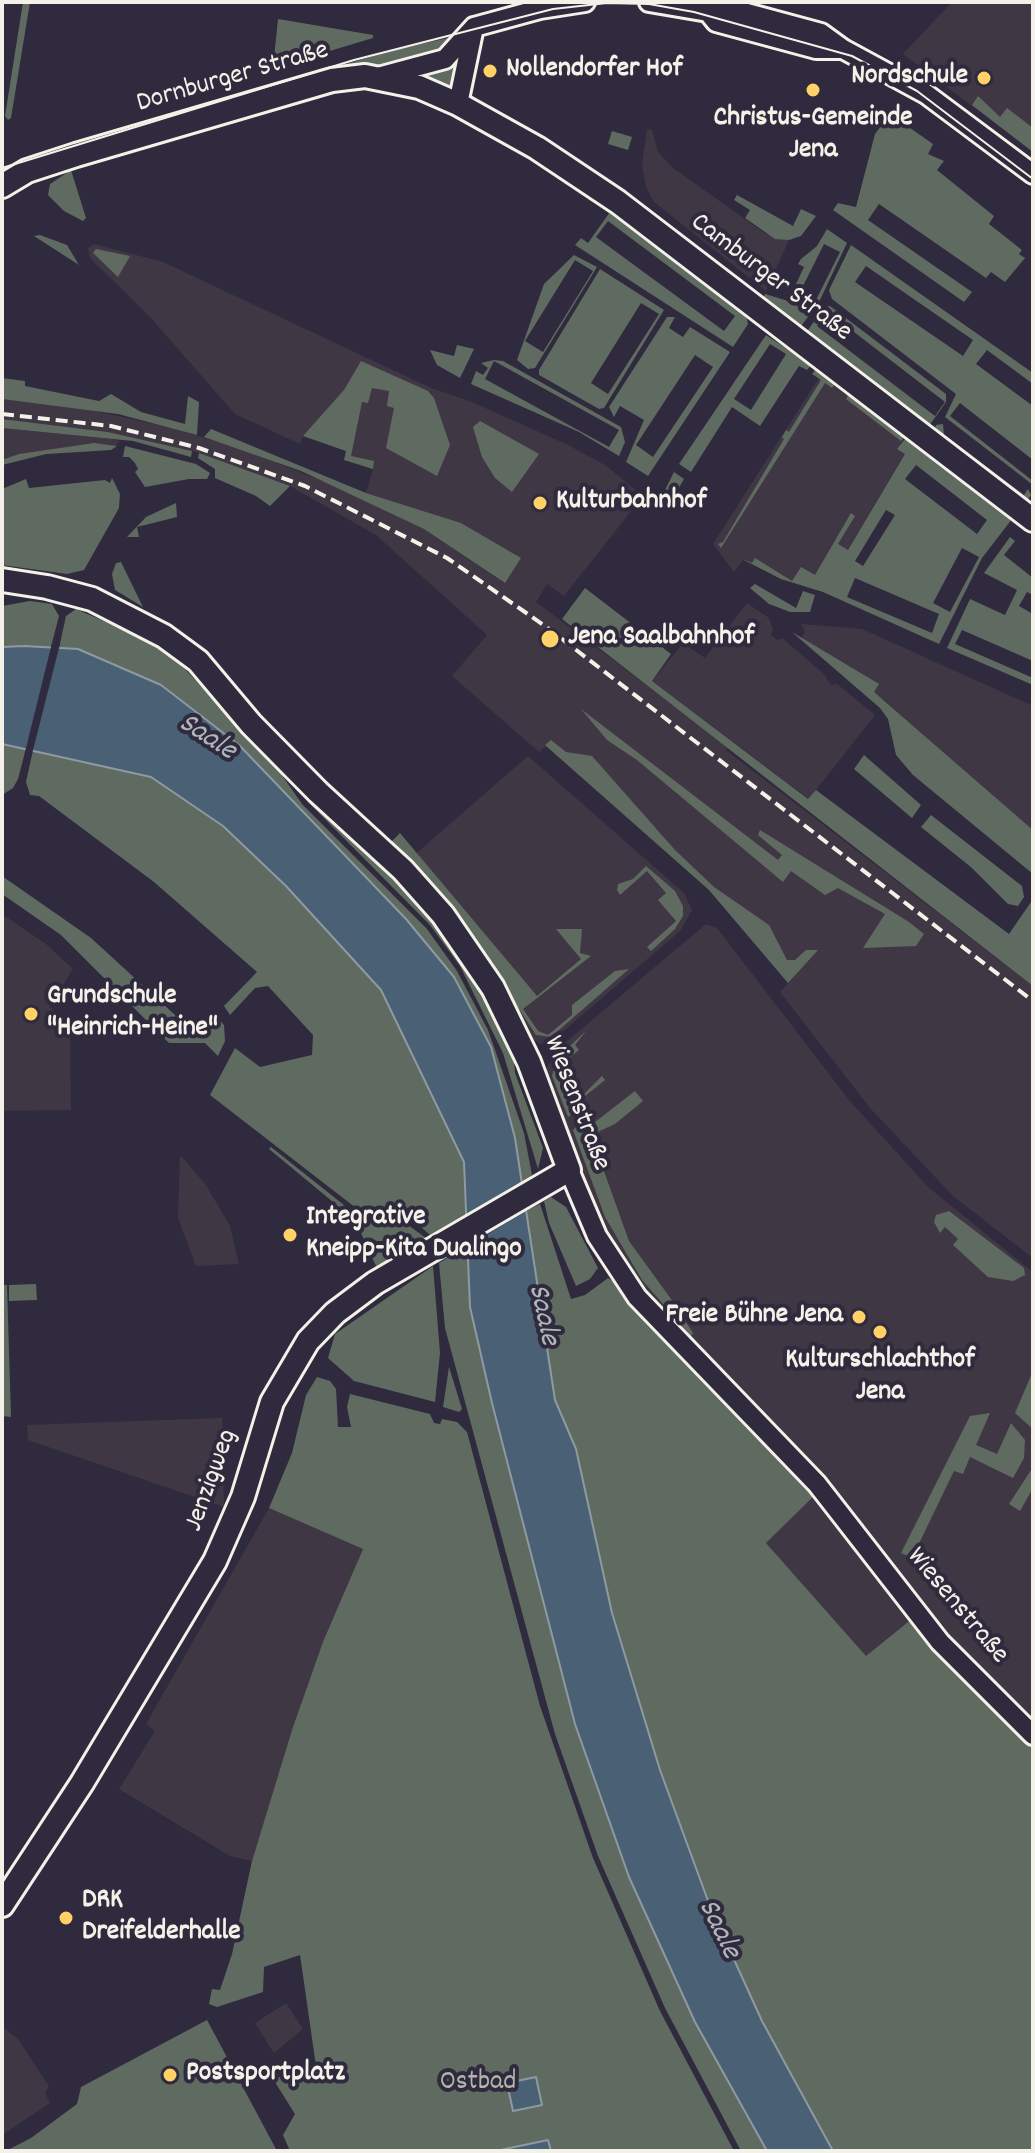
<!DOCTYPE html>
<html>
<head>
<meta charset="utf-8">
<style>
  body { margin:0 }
  #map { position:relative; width:1035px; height:2153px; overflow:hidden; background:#2f2a3d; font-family:Dekko,sans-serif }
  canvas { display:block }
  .frame { position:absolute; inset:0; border:4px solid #f4f1e8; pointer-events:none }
</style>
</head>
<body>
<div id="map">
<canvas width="1035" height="2153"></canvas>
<div class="frame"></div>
</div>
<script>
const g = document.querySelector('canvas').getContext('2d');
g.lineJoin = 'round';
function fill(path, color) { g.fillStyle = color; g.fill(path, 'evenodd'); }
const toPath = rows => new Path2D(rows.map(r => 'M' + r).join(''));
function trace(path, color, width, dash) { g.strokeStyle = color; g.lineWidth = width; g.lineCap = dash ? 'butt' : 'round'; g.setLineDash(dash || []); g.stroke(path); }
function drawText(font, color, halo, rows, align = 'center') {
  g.font = font + ' Dekko,sans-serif'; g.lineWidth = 8; g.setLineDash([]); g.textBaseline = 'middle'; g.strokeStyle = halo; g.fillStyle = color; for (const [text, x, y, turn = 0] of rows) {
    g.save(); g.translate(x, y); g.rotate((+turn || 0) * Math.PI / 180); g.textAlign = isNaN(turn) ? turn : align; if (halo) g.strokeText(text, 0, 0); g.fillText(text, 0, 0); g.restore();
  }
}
const built = toPath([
  [952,2,1033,2,1033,152,903,54],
  [647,129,652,130,658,152,673,168,766,234,789,240,766,291,654,202,646,187,642,165],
  [94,244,163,262,431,388,472,402,568,445,605,465,643,496,564,596,547,584,536,602,729,747,726,750,1033,986,1033,1258,953,1196,870,1108,780,992,788,983,709,890,546,746,539,752,452,676,487,635,376,535,290,486,193,451,108,432,2,419,2,399,71,406,168,427,243,449,354,494,424,529,504,583,520,558,461,523,366,493,373,469,344,460,346,451,303,436,300,444,235,414,151,318,90,258,88,248],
  [824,370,913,440,823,592,781,579,743,560,734,572,713,544],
  [2,428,111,439,120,441,111,450,46,454,2,465],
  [747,603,769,618,773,629,771,635,777,640,782,638,824,674,831,685,837,684,875,715,809,799,652,681,683,643,705,658],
  [801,624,862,629,1033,706,1033,830,885,701,801,639,805,632],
  [528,756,684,893,692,910,680,931,552,1041,540,1044,528,1036,404,864],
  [2,914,46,944,73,969,49,1007,70,1021,71,1110,2,1111],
  [706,924,717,928,849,1100,928,1187,1033,1272,1033,1726,981,1676,649,1301,603,1229,586,1191,546,1081,547,1067,560,1047],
  [180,1155,206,1185,230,1226,239,1264,196,1266,178,1218],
  [222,1418,224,1507,28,1440,27,1425],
  [816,1494,913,1618,866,1656,766,1543],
  [269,1508,363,1549,309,1681,252,1861,230,1856,119,1789,155,1731,146,1724],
  [286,2003,303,2029,274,2053,255,2023],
  [2,2026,18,2039,49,2086,45,2093,50,2103,2,2135]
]);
const green = toPath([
  [23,2,30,2,11,118,8,120,5,116],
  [278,19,373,35,373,38,273,68],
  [462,35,448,51,409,63,360,65,264,93,263,89,393,50],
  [458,58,451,87,414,75],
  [978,96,1000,117,1007,108,1033,128,1033,152,972,105],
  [890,114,933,144,928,154,944,161,937,170,994,216,989,224,1022,250,1019,254,1025,258,1005,282,991,272,986,278,879,204,868,220,972,292,964,302,833,210,838,203,856,207,875,134],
  [612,131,632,137,628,150,608,144],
  [71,170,86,218,83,221,64,211,48,195,50,184],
  [737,195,793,226,801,209,816,216,801,236,789,240,775,239,745,218,750,210,734,200],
  [610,212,746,315,748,324,733,347,575,245,581,238,588,243],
  [608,221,735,316,724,331,596,237],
  [827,229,847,243,819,302,799,329,761,302,765,294,788,301,804,267,798,264,801,259,817,246],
  [824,244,840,252,814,304,798,296],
  [40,235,67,245,79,265,34,236],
  [851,245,1033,373,1033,384,987,350,976,364,1033,406,1033,460,960,403,950,416,1033,481,1033,485,945,417,956,394,832,299,829,290],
  [866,266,973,340,963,356,855,282],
  [96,249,130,256,118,277,93,253],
  [574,255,597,267,535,368,528,369,517,360,544,284],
  [575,260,593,271,543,352,525,341],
  [600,269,664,310,604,408,599,409,539,375,539,370],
  [641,303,659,314,608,394,591,383],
  [830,306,946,394,946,402,929,426,806,333,823,308],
  [828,312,945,402,935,416,817,326],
  [667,317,675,317,669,328,683,337,690,327,730,352,648,476,626,462,644,420,620,406,614,417,609,407],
  [695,355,713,367,653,457,636,445],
  [766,335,811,365,807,370,799,366,760,426,732,407,691,472,679,464],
  [770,344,786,354,751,410,734,399],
  [457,345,474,349,460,378,437,365,430,350,454,356],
  [494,360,503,361,621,427,625,442,619,456,579,432,471,384,476,371,483,375,488,368,481,363],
  [494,361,619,430,609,447,485,379],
  [361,361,428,391,434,398,450,445,437,476,386,448,394,408,387,406,389,391,372,388,368,403,362,402,351,456,374,461,373,469,344,460,346,451,303,436,344,390],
  [816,369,835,384,832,388,825,383,721,548,718,544,723,542,784,439,782,437,786,430,789,432,821,380,812,374],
  [2,378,25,381,25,386,99,401,111,394,141,412,185,424,188,396,199,402,197,435,118,414,2,399],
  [849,394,904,437,901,441,846,399],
  [2,419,108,432,192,451,191,457,133,441,2,428],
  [480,421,539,454,512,492,495,478,482,457,473,427],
  [943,424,944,435,1024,495,1028,489,1031,495,1027,501,1023,502,934,431,936,425],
  [211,429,366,493,461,523,521,558,505,583,424,529,301,471,204,437],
  [906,438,1012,519,982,558,939,644,823,592,781,579,742,559,752,563,755,558,792,581,801,567,815,575,851,513,855,516,838,544,848,550,905,454,897,449],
  [916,465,987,520,977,534,905,479],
  [886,510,895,515,863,566,855,561],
  [962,548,979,557,950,612,933,603],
  [855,578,939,614,932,633,847,597],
  [94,443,117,446,111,450,46,454,2,465,2,460,19,454],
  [125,446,196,464,210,473,207,479,189,479,145,487,135,472,138,469,135,463,129,457,123,457],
  [199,453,290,486,270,506,256,496,215,478,215,469,198,458],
  [674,472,684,479,672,500,664,492],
  [112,478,120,494,119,508,84,570,67,574,2,565,2,489,26,479,29,488,105,480,110,483],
  [176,503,177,517,137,527,139,537,127,537,146,517],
  [1010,537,1015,541,1004,555,1033,578,1033,595,1027,592,1019,606,1033,614,1033,661,962,630,955,644,1033,678,1033,685,947,648,970,599,1005,615,1017,590,984,573],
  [121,562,143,607,115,590,112,574,116,563],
  [755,584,796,608,803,591,815,595,810,612,790,612,769,604,750,588],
  [585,588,671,654,652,681,808,799,816,790,1009,934,1033,899,1033,986,562,619],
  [30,601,52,604,59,616,51,647,2,647,2,606],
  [76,609,143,638,175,658,279,771,302,804,427,929,457,971,488,1030,524,1133,532,1175,522,1182,515,1138,491,1047,454,977,406,919,239,745,101,660,78,649,59,648,66,616],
  [792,632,879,684,874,692,1033,830,1033,874,913,775,896,755,888,719,880,708],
  [581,709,778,860,782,855,758,835,760,830,909,922,924,934,916,946,863,948,885,914,838,888,825,895,791,871,783,882,637,760,607,740],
  [551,740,566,752,592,756,675,850,714,887,769,925,787,960,795,960,806,950,818,950,788,983,709,890,545,745],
  [2,744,26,748,18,779,13,788,2,795],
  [33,750,151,777,223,826,286,886,381,990,464,1162,466,1214,430,1235,411,1218,356,1208,210,1095,235,1048,260,1067,312,1055,313,1035,268,986,255,988,230,1015,224,1006,257,972,154,882,39,796,30,795,26,782],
  [864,755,921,805,912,818,854,769],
  [283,767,398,875,467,958,513,1052,515,1073,543,1148,538,1169,503,1053,460,966,430,925,310,804],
  [931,815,1022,886,1024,897,1018,906,1008,904,972,868,921,827],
  [400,833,537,996,581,959,556,929,582,929,580,953,591,956,523,1009,538,1031,548,1035,572,1015,572,1005,615,971,629,969,551,1037,536,1035,453,909,390,843],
  [646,866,675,891,683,906,683,916,675,929,651,951,647,947,676,921,658,900,666,893,647,871,620,895,617,890,618,884,633,879],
  [2,876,91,938,174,1014,184,1020,205,1021,215,1015,224,1025,225,1041,218,1056,205,1043,169,1043,61,935,2,894],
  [586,1031,575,1045,579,1050,557,1068,581,1097,602,1076,605,1080,579,1101,595,1122,635,1091,643,1101,615,1124,591,1135,629,1241,671,1299,693,1333,691,1336,642,1280,605,1217,573,1130,584,1120,577,1111,568,1117,552,1076,557,1058],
  [271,1147,354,1213,401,1220,426,1238,400,1253,401,1256,376,1266,361,1233,333,1202,269,1149],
  [551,1197,566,1207,598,1268,590,1279,576,1286,549,1223,544,1201],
  [540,1204,571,1299,585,1295,608,1278,616,1283,677,1353,816,1494,766,1543,866,1656,913,1618,1033,1746,1033,2151,833,2151,762,2021,711,1909,660,1770,612,1613,576,1449,555,1400,526,1211],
  [949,1211,1024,1268,1025,1275,1013,1281,988,1277,953,1245,958,1239,945,1227,940,1233,934,1222,936,1215],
  [468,1246,470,1307,575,1724,629,1877,695,2022,767,2151,741,2151,665,2008,598,1856,555,1734,445,1328,439,1263],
  [433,1266,440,1353,435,1402,354,1381,328,1358,335,1334],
  [36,1284,37,1300,9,1301,9,1285],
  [2,1285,7,1285,11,1417,2,1416],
  [449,1367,462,1409,459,1412,443,1407],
  [1033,1371,1033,1429,1015,1413],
  [317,1377,330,1381,336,1389,338,1427,351,1427,347,1407,350,1394,430,1414,434,1423,440,1424,442,1419,457,1422,467,1432,540,1706,593,1858,660,2011,734,2151,290,2151,283,2135,295,2114,273,2079,316,2066,300,1955,264,1967,263,1992,217,2007,209,2004,212,1989,220,1990,232,1954,252,1861,293,1727,323,1642,363,1549,269,1508,292,1453,306,1395],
  [990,1413,976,1445,997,1454,1011,1423,1025,1440,1024,1458,1013,1478,970,1457,963,1474,954,1471,912,1558,901,1553,970,1416],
  [1033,1467,1033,1488,1020,1511,1009,1504],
  [207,2020,277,2151,6,2151,31,2138,77,2104,81,2087]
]);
const water = toPath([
  [24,646,78,649,161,685,239,745,406,919,454,977,491,1047,515,1138,555,1400,576,1449,612,1613,660,1770,711,1909,762,2021,833,2151,767,2151,695,2022,629,1877,575,1724,492,1403,470,1307,464,1162,381,990,286,886,223,826,151,777,2,744,2,647,24,646],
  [536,2077,542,2105,513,2111,507,2083,536,2077],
  [548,2140,551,2151,498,2151,505,2149,548,2140]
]);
const pier = toPath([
  [52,643,60,644,32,754,25,752],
  [526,1179,530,1209,464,1248,462,1217]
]);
const minor = toPath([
  [649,2,708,12,716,22,816,49,843,49],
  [708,12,721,6,821,33,843,49,926,94,1033,174],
  [474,27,540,9,585,2],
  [378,77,445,59,474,27],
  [458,104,473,32],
  [569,1170,597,1236,637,1297,817,1484,940,1642,1033,1735]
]);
const major = toPath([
  [2,186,27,171,76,155,332,80,365,76,419,87,458,104,537,148,618,202,1033,520],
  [2,580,47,587,92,599,164,636,198,661,251,724,318,792,403,870,443,915,493,988,529,1062,569,1170,375,1283,335,1313,308,1341,272,1402,243,1497,215,1561,82,1783,2,1905]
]);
const tram = toPath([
  [2,168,354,60,553,9,607,3,649,4,694,12,852,56,917,91,1033,179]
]);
const rail = toPath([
  [2,414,111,426,199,448,305,486,447,558,545,626,1033,1001]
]);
const markers = [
  [490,71,8,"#ffd166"],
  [984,78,8,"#ffd166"],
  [813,90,8,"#ffd166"],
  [540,503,8,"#ffd166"],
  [550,639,10,"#ffd166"],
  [31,1014,8,"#ffd166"],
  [290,1235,8,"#ffd166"],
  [859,1317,8,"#ffd166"],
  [880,1332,8,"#ffd166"],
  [66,1918,8,"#ffd166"],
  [170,2075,8,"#ffd166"]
];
const poiNames = [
  ["Nollendorfer Hof",506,71],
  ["Nordschule",968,78,"right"],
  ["Christus-Gemeinde",813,120,"center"],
  ["Jena",813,152,"center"],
  ["Kulturbahnhof",556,503],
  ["Jena Saalbahnhof",568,639],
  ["Grundschule",47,998],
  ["\"Heinrich-Heine\"",47,1030],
  ["Integrative",306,1219],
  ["Kneipp-Kita Dualingo",306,1251],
  ["Freie Bühne Jena",843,1317,"right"],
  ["Kulturschlachthof",880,1362,"center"],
  ["Jena",880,1394,"center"],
  ["DRK",82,1902],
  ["Dreifelderhalle",82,1934],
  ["Postsportplatz",186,2075]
];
const streetNames = [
  ["Dornburger Straße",233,79,-16],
  ["Camburger Straße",770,279,37],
  ["Wiesenstraße",575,1104,69],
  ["Jenzigweg",213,1481,-70],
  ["Wiesenstraße",956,1607,50]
];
const parkNames = [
  ["Ostbad",478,2084]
];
const waterNames = [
  ["Saale",206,739,33],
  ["Saale",541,1315,78],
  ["Saale",717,1930,64]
];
fill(built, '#403744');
fill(green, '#5f6b60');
fill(water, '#4a6074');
trace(water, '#8e9aa2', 2);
fill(pier, '#2f2a3d');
trace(minor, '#f4f1e8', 24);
trace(major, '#f4f1e8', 28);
trace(minor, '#2f2a3d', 18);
trace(major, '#2f2a3d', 22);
trace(tram, '#f4f1e8', 2);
trace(rail, '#f4f1e8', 4, [12, 6]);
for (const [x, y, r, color] of markers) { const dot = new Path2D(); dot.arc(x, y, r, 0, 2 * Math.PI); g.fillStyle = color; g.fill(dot); trace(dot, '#2f2a3d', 3); }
drawText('bold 28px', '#f4f1e8', '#2f2a3d', poiNames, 'left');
drawText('28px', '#f4f1e8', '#2f2a3d', streetNames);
drawText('28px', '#b1b5ab', '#2f2a3d', parkNames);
drawText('italic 30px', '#b0b7ba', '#2f2a3d', waterNames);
</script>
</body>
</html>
